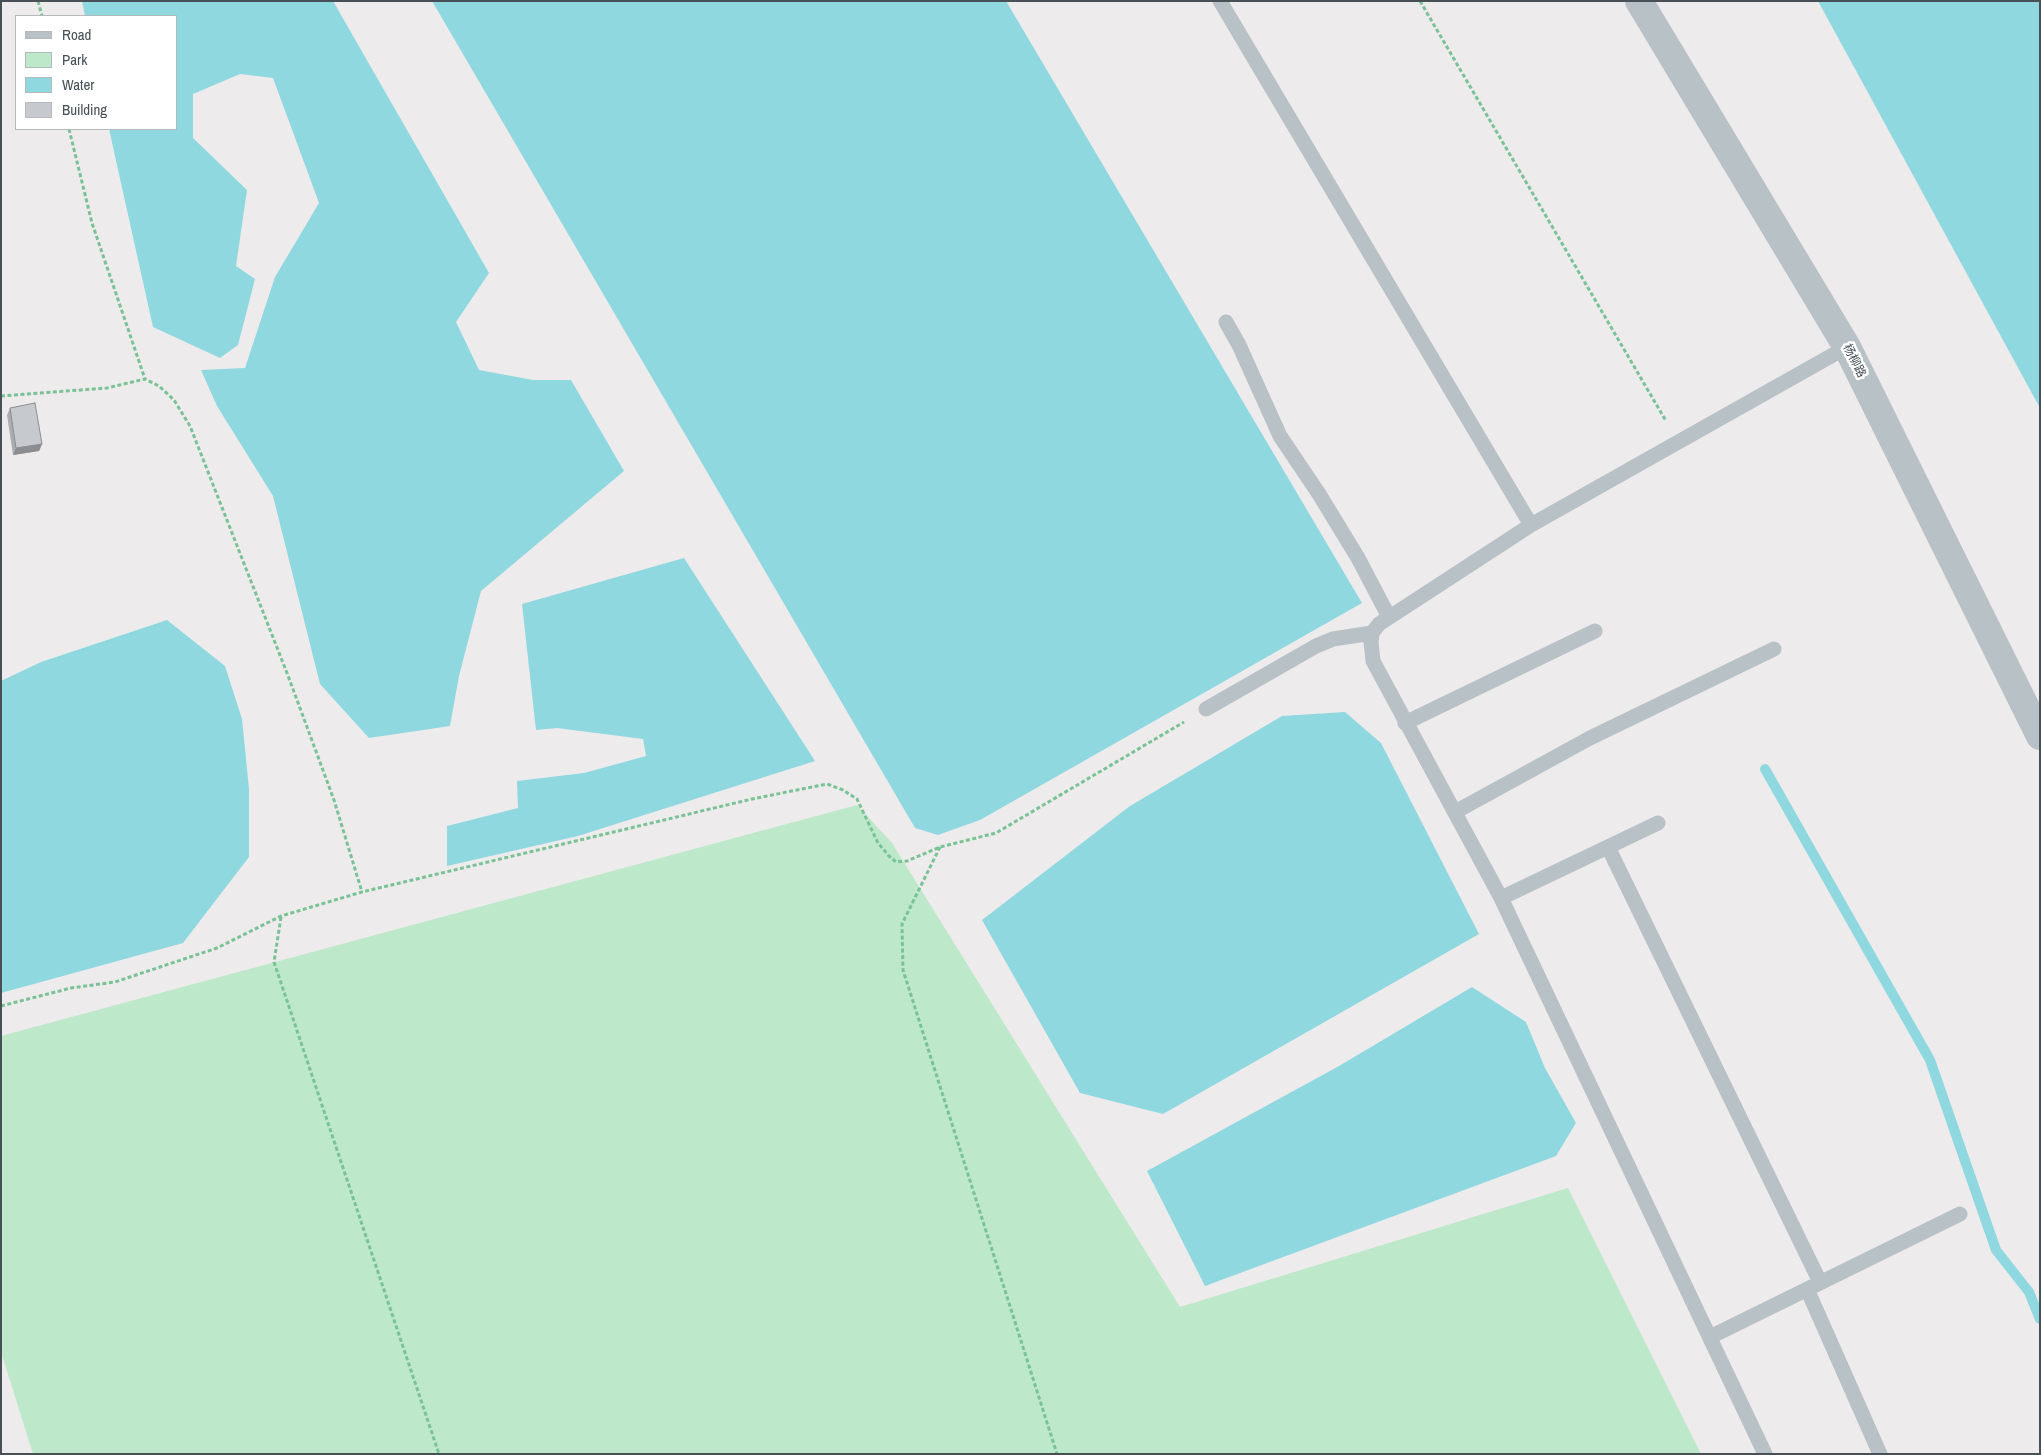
<!DOCTYPE html>
<html>
<head>
<meta charset="utf-8">
<style>
  body { margin:0 }
  #map { position:relative; width:2041px; height:1455px; overflow:hidden; background:#eeebec; font-family:"Archivo Narrow",sans-serif }
  canvas { display:block }
  .frame { position:absolute; inset:0; border:2px solid #465056; pointer-events:none }
  .legend { position:absolute; left:15px; top:15px; width:162px; height:115px; box-sizing:border-box; background:#fff; border:1px solid #b5b9bb; margin:0; padding:6px 9px; list-style:none; font-size:15px; color:#465056 }
  .legend li { display:flex; align-items:center; gap:10px; height:25px }
  .legend b { width:25px; border:1px solid #b5b9bb }
</style>
</head>
<body>
<div id="map">
<canvas width="2041" height="1455"></canvas>
<div class="frame"></div>
<ul class="legend">
<li><b style="height:6px;background:#b8c1c6"></b>Road</li>
<li><b style="height:14px;background:#bde8c9"></b>Park</li>
<li><b style="height:14px;background:#8fd8e0"></b>Water</li>
<li><b style="height:14px;background:#c6c9ce"></b>Building</li>
</ul>
</div>
<script>
const g = document.querySelector('canvas').getContext('2d');
g.lineJoin = 'round';
function fill(path, color) { g.fillStyle = color; g.fill(path, 'evenodd'); }
const toPath = rows => new Path2D(rows.map(r => 'M' + r).join(''));
function trace(path, color, width, dash) { g.strokeStyle = color; g.lineWidth = width; g.lineCap = dash ? 'butt' : 'round'; g.setLineDash(dash || []); g.stroke(path); }
function drawText(font, color, halo, rows, align = 'center') {
  g.font = font + ' "Archivo Narrow","Noto Sans SC",sans-serif'; g.lineWidth = 5; g.setLineDash([]); g.textBaseline = 'middle'; g.strokeStyle = halo; g.fillStyle = color; for (const [text, x, y, turn = 0] of rows) {
    g.save(); g.translate(x, y); g.rotate((+turn || 0) * Math.PI / 180); g.textAlign = isNaN(turn) ? turn : align; if (halo) g.strokeText(text, 0, 0); g.fillText(text, 0, 0); g.restore();
  }
}
const green = toPath([
  [857,805,892,843,1180,1307,1568,1188,1701,1454,33,1454,1,1352,1,1036]
]);
const water = toPath([
  [82,1,333,1,489,273,456,322,479,370,533,380,571,380,624,471,481,591,459,676,450,726,369,738,320,684,273,496,217,406,201,370,245,368,275,277,319,203,273,78,240,74,193,94,193,138,247,190,236,266,255,279,238,345,220,358,153,327,109,129,176,129,176,16,85,16],
  [432,1,1006,1,1362,603,980,820,938,835,915,828],
  [1818,1,2040,1,2040,408],
  [684,558,815,761,578,836,447,866,447,826,518,808,517,781,584,773,646,756,643,739,557,728,536,730,522,604],
  [167,620,225,666,242,719,249,789,249,857,183,943,1,993,1,681,41,662],
  [1345,712,1381,743,1479,934,1163,1114,1080,1093,982,920,1130,806,1282,716],
  [1472,987,1526,1022,1545,1068,1576,1123,1556,1156,1205,1286,1147,1171,1339,1066]
]);
const stream = toPath([
  [1765,769,1930,1060,1996,1250,2029,1292,2040,1319]
]);
const path = toPath([
  [38,1,42,16],
  [1420,1,1666,421],
  [69,129,92,223,145,379],
  [1,396,107,388,145,379,159,386,174,400,190,426,287,673,334,800,362,892],
  [940,847,902,924,903,970,1057,1454],
  [281,917,274,962,439,1454],
  [1,1006,71,988,115,982,217,948,281,916,362,892,752,799,827,784,843,790,857,799,878,843,889,856,896,862,907,861,940,847,996,833,1184,722]
]);
const service = toPath([
  [1220,1,1531,525],
  [1226,322,1239,345,1280,436,1319,494,1358,558,1389,617],
  [1206,709,1316,646,1333,639,1372,633],
  [1405,723,1595,631],
  [1455,812,1590,738,1774,649],
  [1608,847,1820,1282],
  [1501,898,1658,823],
  [1807,1289,1880,1454],
  [1710,1337,1960,1214],
  [1765,1454,1501,898,1373,661,1371,642,1372,633,1379,624,1531,525,1847,347]
]);
const tertiary = toPath([
  [1639,1,1847,347,2040,736]
]);
const wall = toPath([
  [10,408,42,444,39,451,13,455,7,415]
]);
const shadedWall = toPath([
  [42,444,39,451,13,455,16,448]
]);
const building = toPath([
  [35,403,42,444,16,448,10,408,35,403]
]);
const streetNames = [
  ["杨柳路",1854,361,63]
];
fill(green, '#bde8c9');
fill(water, '#8fd8e0');
trace(stream, '#8fd8e0', 10);
trace(path, '#79c296', 3, [4, 2.5]);
trace(service, '#b8c1c6', 15);
trace(tertiary, '#b8c1c6', 28);
fill(wall, '#aaadb1');
fill(shadedWall, '#8b8d90');
fill(building, '#c6c9ce');
trace(building, '#8b8d90', 1);
drawText('12px', '#465056', '#fff', streetNames);
</script>
</body>
</html>
